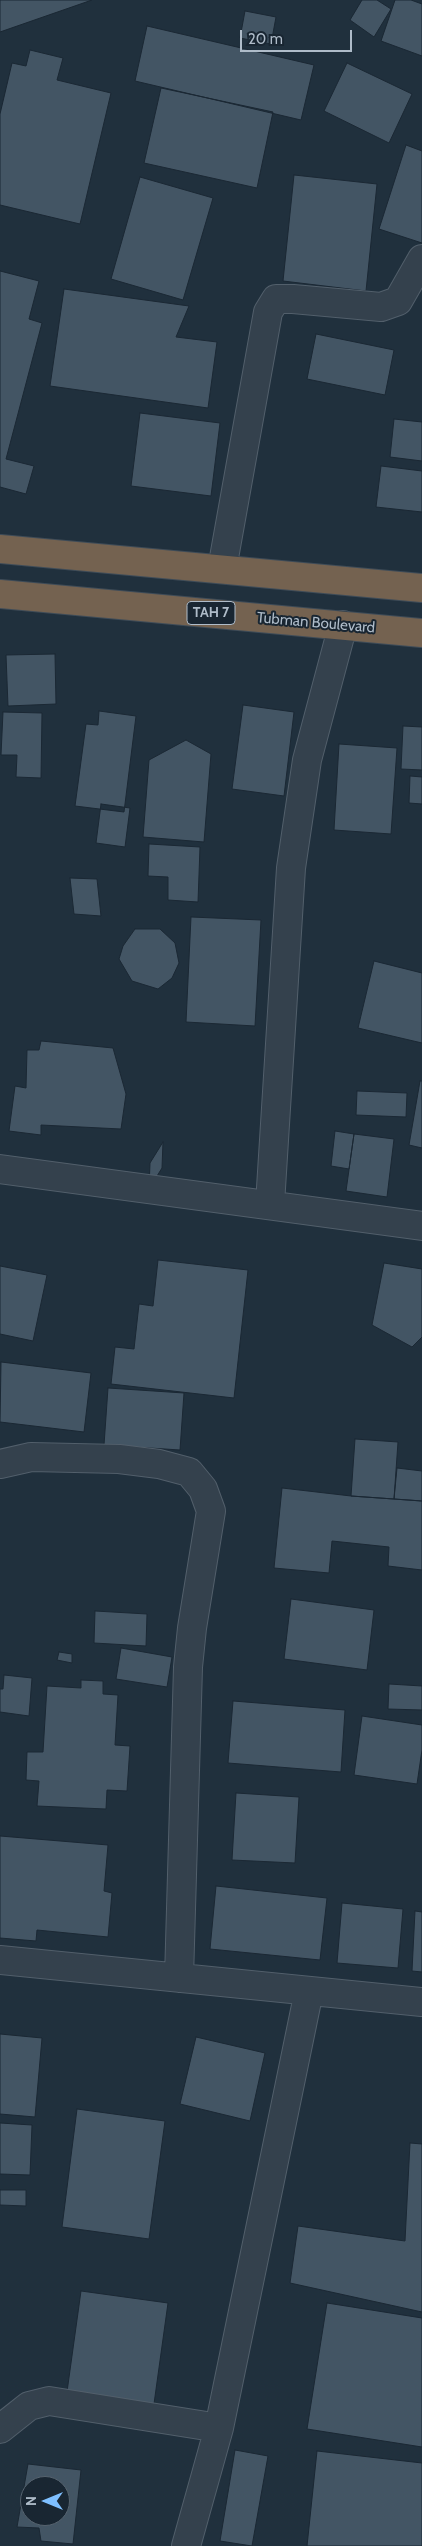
<!DOCTYPE html>
<html>
<head>
<meta charset="utf-8">
<style>
  body { margin:0 }
  #map { position:relative; width:422px; height:2546px; overflow:hidden; background:#20303d; font-family:Cabin,sans-serif }
  canvas { display:block }
  .north { position:absolute; left:20px; top:2476px; width:50px; height:50px; box-sizing:border-box; background:#192632; border:1px solid #55626e; border-radius:50%; rotate:270deg; font-size:14px; font-weight:700; line-height:20px; text-align:center; color:#afbcc9 }
  .north::after { content:''; display:block; margin:auto; width:18px; height:22px; background:#7ebfff; clip-path:polygon(50% 0,100% 100%,50% 72%,0 100%) }
  .scale { position:absolute; left:240px; top:30px; width:112px; height:22px; box-sizing:border-box; border:2px solid #afbcc9; border-top:0; padding-left:6px; font-size:15px; line-height:18px; white-space:nowrap; color:#afbcc9; -webkit-text-stroke:4px #192632; paint-order:stroke }
</style>
</head>
<body>
<div id="map">
<canvas width="422" height="2546"></canvas>
<div class="north">N</div>
<div class="scale">20 m</div>
</div>
<script>
const g = document.querySelector('canvas').getContext('2d');
g.lineJoin = 'round';
function fill(path, color) { g.fillStyle = color; g.fill(path, 'evenodd'); }
const toPath = rows => new Path2D(rows.map(r => 'M' + r).join(''));
function trace(path, color, width, dash) { g.strokeStyle = color; g.lineWidth = width; g.lineCap = dash ? 'butt' : 'round'; g.setLineDash(dash || []); g.stroke(path); }
function drawText(font, color, halo, rows, align = 'center') {
  g.font = font + ' Cabin,sans-serif'; g.lineWidth = 4; g.setLineDash([]); g.textBaseline = 'middle'; g.strokeStyle = halo; g.fillStyle = color; for (const [text, x, y, turn = 0] of rows) {
    g.save(); g.translate(x, y); g.rotate((+turn || 0) * Math.PI / 180); g.textAlign = isNaN(turn) ? turn : align; if (halo) g.strokeText(text, 0, 0); g.fillText(text, 0, 0); g.restore();
  }
}
const building = toPath([
  [0,0,92,0,0,32,0,0],
  [362,0,377,0,391,9,374,37,350,20,362,0],
  [395,0,411,0,422,4,422,56,381,41,395,0],
  [245,11,276,17,271,44,240,38,245,11],
  [147,26,314,65,301,120,135,81,147,26],
  [30,50,63,58,57,80,111,93,80,224,0,205,0,114,12,63,26,66,30,50],
  [347,63,412,94,389,143,324,111,347,63],
  [161,88,273,112,257,188,144,163,161,88],
  [406,145,422,151,422,243,379,229,406,145],
  [294,175,377,184,366,291,283,281,294,175],
  [140,177,213,198,183,300,111,279,140,177],
  [0,271,39,281,29,319,42,323,6,459,34,466,26,494,0,487,0,271],
  [64,289,189,306,176,337,217,342,208,408,50,386,64,289],
  [316,334,394,350,385,395,307,379,316,334],
  [140,413,220,423,211,496,131,486,140,413],
  [394,419,422,422,422,461,390,457,394,419],
  [381,466,422,471,422,512,376,507,381,466],
  [55,654,56,704,8,706,6,655,55,654],
  [243,705,294,712,284,796,232,789,243,705],
  [99,711,136,716,124,812,75,806,86,724,98,725,99,711],
  [3,712,42,713,41,778,16,777,17,755,1,755,3,712],
  [403,726,422,727,422,770,401,769,403,726],
  [186,740,211,754,204,842,143,837,149,760,186,740],
  [339,744,397,748,391,834,334,830,339,744],
  [410,776,422,777,422,804,409,803,410,776],
  [101,804,130,808,125,847,96,843,101,804],
  [149,844,200,847,198,902,168,900,168,877,148,876,149,844],
  [70,878,97,879,101,916,74,914,70,878],
  [191,917,261,920,255,1026,186,1022,191,917],
  [135,929,160,929,175,943,179,963,172,978,158,989,132,981,119,959,123,946,135,929],
  [374,961,422,973,422,1043,358,1028,374,961],
  [41,1041,113,1048,126,1094,121,1129,41,1125,41,1135,9,1131,15,1086,26,1088,27,1050,39,1050,41,1041],
  [420,1081,422,1081,422,1148,409,1145,420,1081],
  [357,1091,407,1093,406,1117,356,1115,357,1091],
  [335,1131,354,1134,349,1169,331,1166,335,1131],
  [354,1134,394,1139,387,1197,346,1191,354,1134],
  [163,1142,162,1168,149,1189,150,1163,163,1142],
  [158,1260,248,1270,234,1398,111,1384,115,1347,134,1349,139,1304,153,1306,158,1260],
  [384,1263,422,1269,422,1337,412,1347,372,1325,384,1263],
  [0,1266,47,1275,33,1341,0,1334,0,1266],
  [1,1362,91,1373,84,1432,0,1422,1,1362],
  [108,1388,184,1393,180,1450,104,1445,108,1388],
  [355,1439,398,1442,394,1499,351,1496,355,1439],
  [397,1468,422,1471,422,1501,394,1499,397,1468],
  [282,1488,351,1496,422,1501,422,1570,388,1566,389,1547,332,1541,329,1573,274,1568,282,1488],
  [291,1599,374,1610,367,1670,284,1659,291,1599],
  [95,1611,147,1614,146,1646,94,1643,95,1611],
  [121,1648,172,1657,167,1687,116,1679,121,1648],
  [59,1652,72,1654,72,1663,57,1660,59,1652],
  [4,1675,32,1678,29,1716,0,1712,0,1689,3,1689,4,1675],
  [81,1680,103,1681,103,1694,118,1695,115,1745,130,1746,127,1791,107,1790,106,1809,37,1806,39,1781,26,1780,27,1752,43,1752,47,1686,81,1688,81,1680],
  [389,1684,422,1686,422,1710,388,1709,389,1684],
  [233,1701,345,1710,341,1772,228,1763,233,1701],
  [362,1716,422,1725,422,1750,417,1784,354,1775,362,1716],
  [236,1793,299,1797,295,1863,232,1860,236,1793],
  [0,1836,108,1845,104,1891,112,1893,108,1937,37,1930,36,1941,0,1938,0,1836],
  [216,1886,327,1898,320,1960,210,1949,216,1886],
  [342,1903,403,1909,398,1968,337,1963,342,1903],
  [415,1911,422,1912,422,1972,412,1971,415,1911],
  [0,2034,42,2038,35,2117,0,2114,0,2034],
  [196,2037,265,2053,250,2121,180,2104,196,2037],
  [77,2109,165,2121,149,2239,62,2227,77,2109],
  [0,2123,32,2125,30,2175,0,2174,0,2123],
  [410,2143,422,2144,422,2312,290,2283,298,2226,405,2241,410,2143],
  [0,2190,26,2190,26,2206,0,2205,0,2190],
  [81,2291,168,2303,153,2411,66,2399,81,2291],
  [327,2303,422,2318,422,2447,307,2429,327,2303],
  [235,2450,268,2456,252,2546,220,2541,235,2450],
  [317,2451,422,2463,422,2546,307,2546,317,2451],
  [28,2464,81,2470,73,2544,41,2541,39,2528,17,2527,28,2464],
  [30,2486,60,2486,60,2516,30,2516,30,2486]
]);
const street = toPath([
  [222,569,268,312,276,299,293,299,381,307,398,301,422,259],
  [0,1169,422,1226],
  [270,1204,291,868,307,760,343,625],
  [0,1464,31,1457,119,1459,159,1464,189,1472,203,1489,211,1511,192,1628,188,1667,179,1978],
  [0,1960,422,2002],
  [0,2429,29,2406,49,2401,219,2428],
  [186,2546,219,2428,309,1991]
]);
const highway = toPath([
  [0,549,422,588],
  [0,594,422,633]
]);
const shields = [
  [211,613,48]
];
const shieldNames = [
  ["TAH 7",211,613]
];
const streetNames = [
  ["Tubman Boulevard",316,623,5]
];
fill(building, '#435564');
trace(building, '#1b2834', 1);
trace(street, '#525f6b', 30);
trace(highway, '#3f4c58', 30);
trace(street, '#34414d', 28);
trace(highway, '#746250', 28);
for (const [x, y, w] of shields) { const box = new Path2D(); box.roundRect(x - w / 2, y - 11.5, w, 23, 4); g.fillStyle = '#192632'; g.fill(box); trace(box, '#afbcc9', 1); }
drawText('bold 14px', '#afbcc9', null, shieldNames);
drawText('15px', '#afbcc9', '#192632', streetNames);
</script>
</body>
</html>
